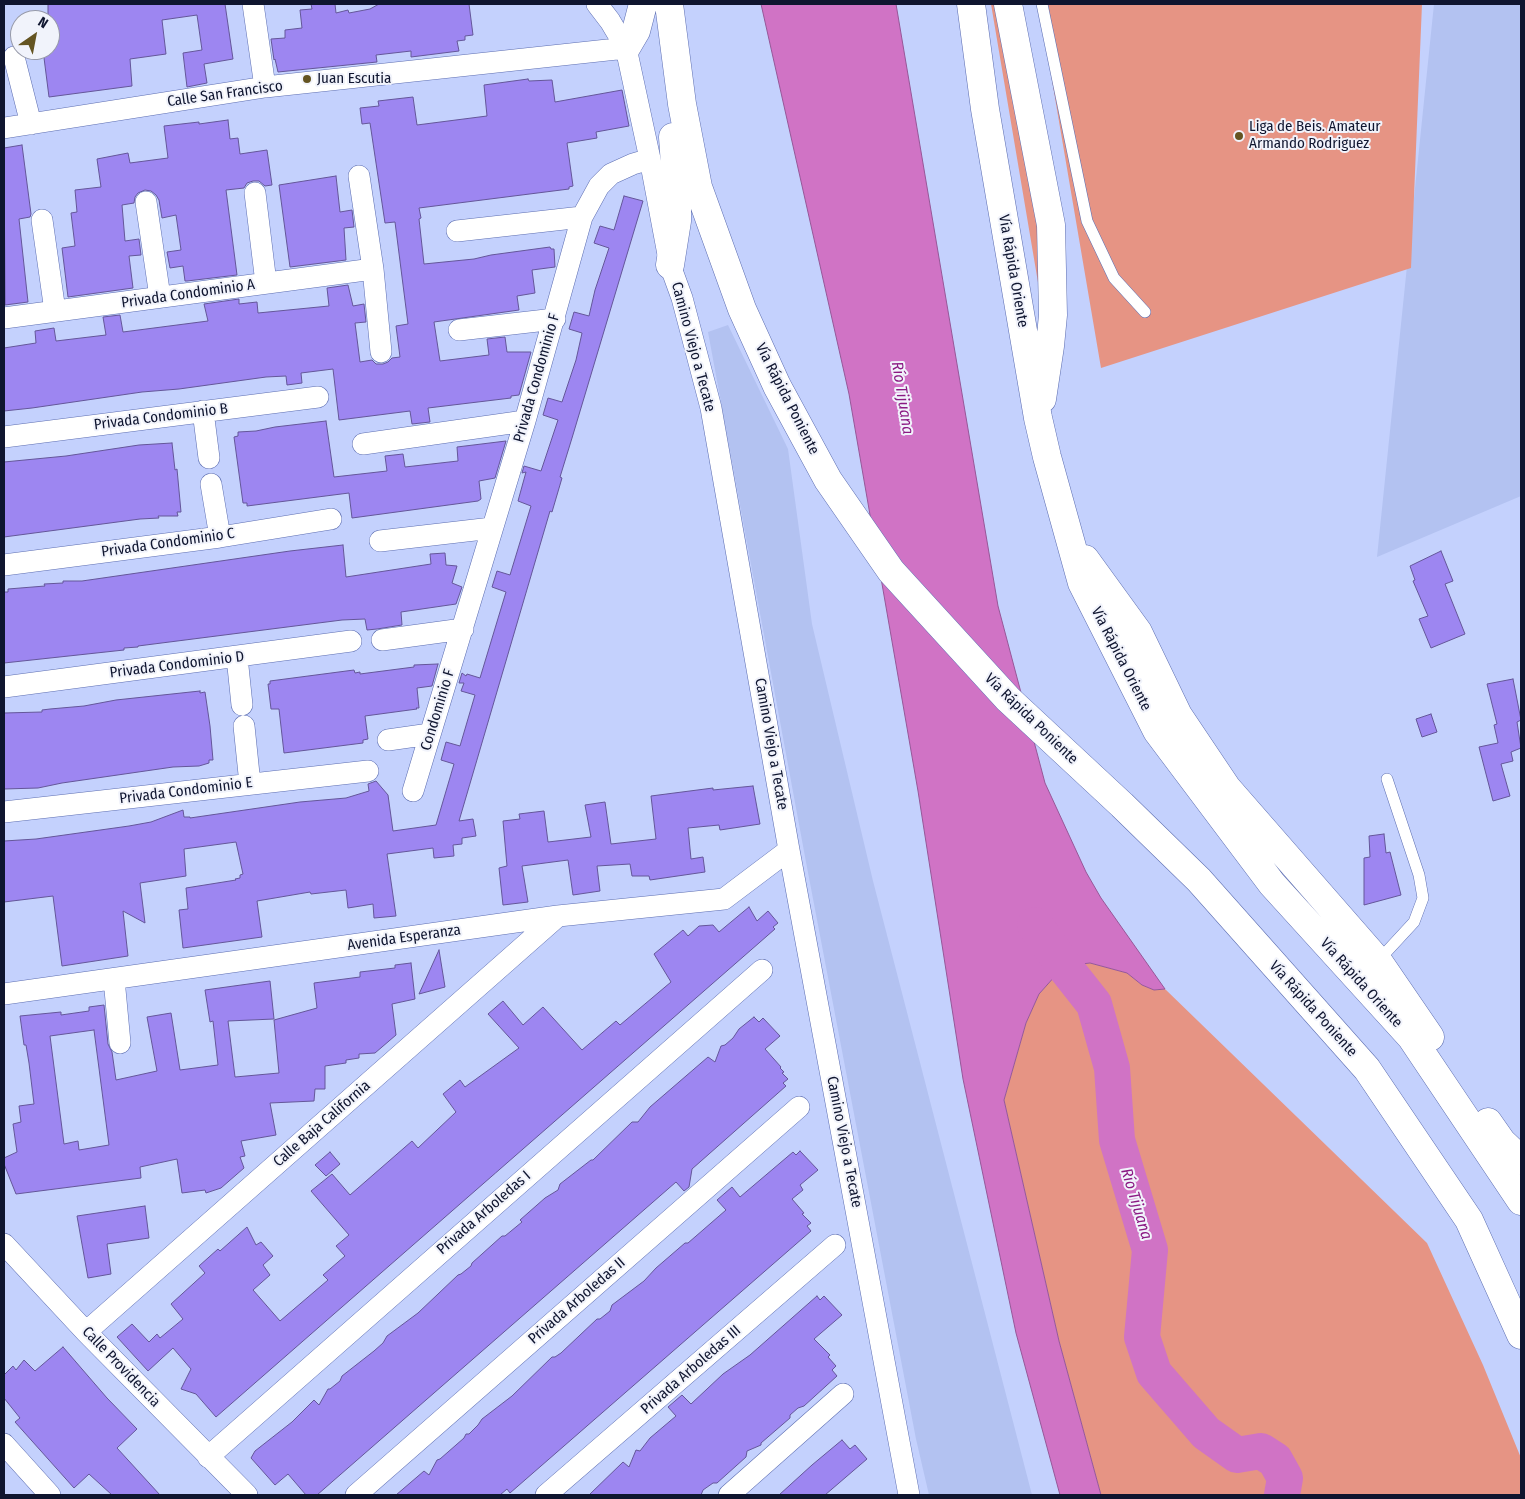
<!DOCTYPE html>
<html>
<head>
<meta charset="utf-8">
<style>
  body { margin:0 }
  #map { position:relative; width:1525px; height:1499px; overflow:hidden; background:#c4d1fd; font-family:"Fira Sans Condensed",sans-serif }
  canvas { display:block }
  .frame { position:absolute; inset:0; border:5px solid #0f152f; pointer-events:none }
  .north { position:absolute; left:10px; top:10px; width:50px; height:50px; box-sizing:border-box; background:#f1f3fb; border:1px solid #979aa9; border-radius:50%; rotate:33deg; font-size:14px; font-weight:700; line-height:20px; text-align:center; color:#0f152f }
  .north::after { content:''; display:block; margin:auto; width:18px; height:22px; background:#645422; clip-path:polygon(50% 0,100% 100%,50% 72%,0 100%) }
</style>
</head>
<body>
<div id="map">
<canvas width="1525" height="1499"></canvas>
<div class="frame"></div>
<div class="north">N</div>
</div>
<script>
const g = document.querySelector('canvas').getContext('2d');
g.lineJoin = 'round';
function fill(path, color) { g.fillStyle = color; g.fill(path, 'evenodd'); }
const toPath = rows => new Path2D(rows.map(r => 'M' + r).join(''));
function trace(path, color, width, dash) { g.strokeStyle = color; g.lineWidth = width; g.lineCap = dash ? 'butt' : 'round'; g.setLineDash(dash || []); g.stroke(path); }
function drawText(font, color, halo, rows, align = 'center') {
  g.font = font + ' "Fira Sans Condensed",sans-serif'; g.lineWidth = 4; g.setLineDash([]); g.textBaseline = 'middle'; g.strokeStyle = halo; g.fillStyle = color; for (const [text, x, y, turn = 0] of rows) {
    g.save(); g.translate(x, y); g.rotate((+turn || 0) * Math.PI / 180); g.textAlign = isNaN(turn) ? turn : align; if (halo) g.strokeText(text, 0, 0); g.fillText(text, 0, 0); g.restore();
  }
}
const built = toPath([
  [1434,4,1521,4,1521,496,1377,557],
  [728,325,788,449,812,624,873,881,1032,1495,929,1495,916,1439,806,862,708,332]
]);
const green = toPath([
  [991,4,999,4,1033,200,1040,241,1043,312],
  [1039,4,1422,4,1411,268,1101,368],
  [1090,963,1127,973,1142,985,1154,990,1165,989,1427,1243,1483,1365,1521,1458,1521,1495,1101,1495,1059,1341,1004,1100,1026,1023,1039,994,1064,966]
]);
const water = toPath([
  [761,4,896,4,998,606,1045,783,1086,872,1101,898,1165,989,1154,990,1142,985,1127,973,1090,963,1064,966,1039,994,1026,1023,1004,1100,1059,1341,1101,1495,1060,1495,1016,1333,963,1079,918,791,849,394,761,4]
]);
const river = toPath([
  [1035,925,1064,966,1094,1004,1112,1068,1117,1140,1150,1250,1142,1337,1154,1373,1206,1433,1237,1455,1261,1451,1275,1460,1285,1478,1282,1495]
]);
const building = toPath([
  [48,4,225,4,233,59,204,64,207,83,187,87,183,53,202,50,197,15,162,20,166,54,130,59,132,86,49,97,43,50,50,50,50,20,48,20,48,4],
  [311,4,335,4,336,13,348,10,349,13,370,9,379,4,469,4,473,35,465,36,465,40,457,41,459,51,411,57,411,51,376,55,377,62,278,72,275,59,274,60,271,39,285,38,285,30,302,28,300,10,312,9,311,4],
  [528,79,529,81,552,80,555,102,622,90,629,126,596,132,597,138,567,143,573,186,569,187,569,189,419,208,421,218,419,219,424,264,474,259,491,255,550,247,551,249,554,249,555,267,532,270,535,293,517,296,519,310,434,322,440,361,489,355,487,339,505,337,507,352,531,352,519,395,511,396,511,398,428,408,430,422,412,424,410,411,339,420,333,369,301,373,302,383,287,385,286,376,266,377,179,389,142,392,32,408,4,411,4,348,36,343,35,331,54,328,56,341,106,335,103,317,120,315,123,332,208,321,204,304,239,299,239,304,257,302,258,313,329,306,327,288,348,285,353,306,364,304,366,322,355,323,360,362,372,360,376,364,383,364,388,362,392,358,400,357,396,326,408,324,395,222,385,223,370,123,362,124,360,108,379,106,378,101,413,97,417,125,487,116,484,85,528,79],
  [228,120,230,139,238,138,240,154,267,150,272,185,265,186,259,181,253,181,247,183,244,188,226,190,237,275,187,281,185,281,183,266,170,268,167,252,181,250,176,215,162,218,159,200,156,195,151,191,145,190,138,193,135,197,134,203,122,205,125,241,139,239,141,255,129,256,133,288,68,297,62,248,75,246,71,213,77,212,75,190,101,187,97,159,128,153,130,163,168,158,164,126,199,122,199,124,228,120],
  [22,145,31,214,30,217,19,219,28,302,5,305,4,148,22,145],
  [336,176,340,212,352,210,354,227,344,228,346,260,290,267,279,185,336,176],
  [624,196,643,201,572,438,560,477,562,478,552,512,550,511,459,821,473,819,476,836,462,838,462,844,453,845,454,856,434,858,433,848,387,854,396,916,374,918,373,904,348,908,346,890,311,894,310,892,257,901,262,937,183,948,179,910,188,909,186,888,236,880,235,879,240,878,240,875,243,874,236,842,184,849,186,876,140,883,145,923,123,911,128,956,62,966,53,896,4,902,4,841,36,839,129,826,151,822,183,810,184,817,190,817,190,818,300,802,346,798,369,791,368,784,376,781,388,795,393,831,436,825,454,764,441,760,446,742,460,746,475,695,461,691,464,683,459,683,462,673,466,676,467,674,480,678,506,592,492,587,497,571,510,575,531,506,518,501,526,472,522,473,524,466,541,471,558,420,543,415,548,398,562,402,576,360,582,333,569,329,574,312,589,316,595,290,609,248,594,243,600,226,614,230,624,196],
  [326,421,334,477,387,471,385,456,403,454,405,467,458,461,457,447,506,441,495,478,479,481,481,499,478,501,352,518,349,493,247,506,247,503,243,503,234,437,238,436,238,432,256,431,275,427,326,421],
  [172,443,175,470,177,469,181,512,177,512,178,516,158,516,159,518,140,519,4,537,4,462,66,456,139,445,172,443],
  [343,545,346,577,431,564,430,554,445,553,446,565,457,566,452,583,462,587,456,604,401,612,402,625,377,629,367,630,365,619,342,620,138,646,138,647,124,648,124,650,4,663,4,592,8,592,8,589,45,586,44,584,63,583,63,581,82,581,290,551,343,545],
  [1441,551,1453,581,1445,584,1465,634,1431,648,1419,619,1428,616,1413,581,1415,580,1410,566,1441,551],
  [438,664,432,686,417,688,419,708,416,708,417,709,365,716,368,739,363,740,363,743,284,753,279,709,271,709,268,684,270,684,270,681,354,670,355,673,360,672,360,674,414,667,414,665,438,664],
  [1513,679,1521,720,1517,722,1521,748,1511,752,1513,761,1501,764,1510,796,1493,801,1479,747,1498,743,1494,725,1497,724,1487,684,1513,679],
  [200,691,200,693,205,692,210,726,213,760,209,760,209,763,199,766,173,767,62,783,38,788,4,789,4,713,42,712,42,710,50,709,84,706,116,700,200,691],
  [1431,714,1437,732,1422,737,1416,719,1431,714],
  [753,786,760,824,720,830,719,825,688,828,691,859,703,857,705,872,650,880,649,876,632,876,630,864,597,866,600,891,573,895,568,860,522,866,528,902,503,905,499,868,507,866,503,821,520,819,519,814,544,811,548,842,591,837,585,805,605,802,611,844,656,839,651,796,713,788,713,790,753,786],
  [1384,834,1386,853,1390,852,1401,895,1364,905,1364,858,1370,857,1369,836,1384,834],
  [749,907,757,921,768,911,778,923,773,927,775,929,216,1417,196,1394,181,1389,191,1369,173,1348,148,1371,117,1337,132,1324,149,1342,157,1334,160,1338,183,1319,171,1304,205,1273,199,1266,218,1249,220,1251,247,1227,256,1245,261,1242,273,1256,263,1265,270,1275,253,1290,280,1321,328,1280,323,1275,345,1256,336,1246,349,1235,311,1191,332,1174,350,1195,412,1141,418,1148,456,1112,443,1094,460,1080,465,1087,519,1048,488,1014,503,1001,523,1025,543,1007,582,1050,616,1021,620,1025,671,982,654,954,683,930,688,936,699,926,713,925,719,932,749,907],
  [439,950,445,987,419,994,439,950],
  [411,963,415,999,392,1004,396,1035,375,1053,359,1054,359,1058,346,1060,346,1063,325,1066,325,1089,315,1089,314,1101,270,1103,276,1135,241,1141,245,1156,240,1157,244,1168,221,1188,206,1193,205,1190,182,1193,177,1159,140,1167,141,1178,16,1194,4,1164,4,1158,17,1152,13,1124,21,1122,19,1106,34,1104,29,1063,26,1045,24,1045,20,1016,61,1012,61,1015,89,1011,89,1007,104,1005,108,1044,112,1052,116,1080,157,1071,147,1017,171,1013,180,1070,218,1065,213,1021,210,1022,205,990,270,981,274,1019,228,1021,235,1077,279,1073,274,1020,317,1008,314,983,360,977,360,972,395,968,395,965,411,963],
  [94,1030,109,1145,79,1150,78,1141,64,1144,50,1036,94,1030],
  [754,1017,759,1022,763,1018,780,1036,765,1049,781,1067,780,1068,784,1072,782,1073,788,1079,783,1083,786,1086,692,1169,689,1187,684,1191,676,1182,317,1495,306,1495,288,1474,275,1485,251,1458,255,1451,292,1422,314,1400,319,1405,328,1389,330,1389,340,1381,342,1376,374,1351,383,1343,387,1336,418,1313,458,1275,461,1274,471,1266,472,1263,502,1236,505,1236,522,1222,520,1220,545,1198,558,1190,560,1184,591,1160,593,1160,632,1122,638,1122,650,1107,708,1057,715,1062,721,1046,725,1045,733,1038,739,1029,754,1017],
  [800,1151,818,1170,800,1185,803,1190,792,1199,804,1213,802,1214,811,1223,807,1226,811,1231,510,1493,507,1489,500,1495,396,1495,424,1471,429,1475,437,1460,440,1459,464,1438,466,1434,469,1434,478,1425,482,1419,512,1396,552,1357,555,1357,561,1353,597,1319,600,1319,610,1311,612,1305,644,1281,656,1268,685,1243,688,1243,726,1210,717,1200,732,1187,740,1197,793,1152,796,1155,800,1151],
  [330,1152,340,1164,326,1176,315,1165,330,1152],
  [145,1206,149,1238,107,1244,111,1274,88,1278,77,1216,145,1206],
  [817,1296,820,1300,824,1296,842,1315,814,1339,830,1355,828,1357,836,1366,832,1370,837,1376,804,1406,798,1408,790,1415,790,1418,761,1443,761,1445,747,1451,746,1457,717,1483,713,1483,703,1490,701,1495,589,1495,623,1462,629,1467,636,1450,640,1451,650,1438,676,1416,668,1407,682,1395,691,1404,723,1374,750,1355,817,1296],
  [63,1347,107,1398,137,1429,117,1448,160,1495,112,1495,89,1474,74,1488,15,1422,20,1418,4,1398,4,1375,13,1366,16,1370,24,1360,35,1371,63,1347],
  [842,1440,850,1449,855,1445,867,1459,825,1495,779,1495,812,1465,842,1440]
]);
const service = toPath([
  [1042,4,1087,221,1114,278,1145,312],
  [1378,961,1414,922,1423,898,1419,875,1387,779]
]);
const minor = toPath([
  [253,4,265,87],
  [597,4,610,21,626,48,650,159,670,265,682,298,711,408,789,850,909,1495],
  [14,57,31,124],
  [4,128,265,87,626,48],
  [359,176,373,269,381,352],
  [255,193,266,283],
  [146,202,160,297],
  [42,220,55,311],
  [457,231,582,217],
  [4,318,373,269],
  [459,330,555,319],
  [203,411,209,458],
  [4,437,318,397],
  [363,444,525,421],
  [211,484,220,537],
  [380,541,492,528],
  [4,565,220,537,331,519],
  [382,640,463,629],
  [237,657,242,705],
  [4,687,351,641],
  [244,726,250,784],
  [388,740,430,734],
  [413,791,525,421,582,217,599,186,611,174,633,164,650,159],
  [4,812,368,771],
  [114,979,120,1043],
  [4,994,558,916,724,899,789,850],
  [4,1244,86,1332,247,1495],
  [86,1332,558,916],
  [4,1444,50,1495],
  [208,1457,762,970],
  [356,1495,799,1107],
  [546,1495,835,1245],
  [729,1495,843,1394]
]);
const trunk = toPath([
  [669,4,682,104,698,187,742,309,777,386,828,480,891,571,1008,699,1122,805,1199,880,1367,1069,1469,1220,1521,1335],
  [971,4,985,109,1038,418,1047,457,1082,583,1157,731,1272,884,1411,1037,1521,1201],
  [1008,4,1051,225,1053,315,1050,346,1042,399],
  [626,48,636,31,643,4],
  [670,265,677,221,677,194,673,137],
  [1085,559,1138,632,1178,715,1227,788,1378,961,1430,1037],
  [1488,1122,1502,1142,1521,1160]
]);
const markers = [
  [307,79,5,"#645422"],
  [1239,136,5,"#645422"]
];
const poiNames = [
  ["Juan Escutia",317,79],
  ["Liga de Beis. Amateur",1249,127],
  ["Armando Rodriguez",1249,144]
];
const streetNames = [
  ["Calle San Francisco",225,94,-8],
  ["Vía Rápida Oriente",1013,271,80],
  ["Privada Condominio A",188,294,-8],
  ["Camino Viejo a Tecate",693,347,75],
  ["Privada Condominio F",537,378,-74],
  ["Vía Rápida Poniente",787,399,63],
  ["Privada Condominio B",161,417,-7],
  ["Privada Condominio C",168,543,-8],
  ["Vía Rápida Oriente",1121,659,63],
  ["Privada Condominio D",177,665,-7],
  ["Condominio F",438,710,-73],
  ["Vía Rápida Poniente",1031,719,44],
  ["Camino Viejo a Tecate",771,744,80],
  ["Privada Condominio E",186,791,-7],
  ["Avenida Esperanza",404,938,-8],
  ["Vía Rápida Oriente",1361,983,48],
  ["Vía Rápida Poniente",1313,1009,48],
  ["Calle Baja California",322,1124,-41],
  ["Camino Viejo a Tecate",844,1142,79],
  ["Privada Arboledas I",484,1213,-41],
  ["Privada Arboledas II",577,1301,-41],
  ["Calle Providencia",121,1367,46],
  ["Privada Arboledas III",691,1370,-41]
];
const waterNames = [
  ["Río Tijuana",902,398,81],
  ["Río Tijuana",1136,1204,73]
];
fill(built, '#b3c2f1');
fill(green, '#e69484');
fill(water, '#d073c5');
trace(water, '#965798', 1);
trace(river, '#d073c5', 36);
fill(building, '#9d86f1');
trace(building, '#645699', 1);
trace(service, '#5d6eb1', 12);
trace(minor, '#5d6eb1', 22);
trace(trunk, '#5d6eb1', 29);
trace(service, '#fff', 11);
trace(minor, '#fff', 21);
trace(trunk, '#fff', 28);
for (const [x, y, r, color] of markers) { const dot = new Path2D(); dot.arc(x, y, r, 0, 2 * Math.PI); g.fillStyle = color; g.fill(dot); trace(dot, '#f1f3fb', 2); }
drawText('15px', '#0f152f', '#f1f3fb', poiNames, 'left');
drawText('15px', '#0f152f', '#f1f3fb', streetNames);
drawText('italic 16px', '#8b1a83', '#f1f3fb', waterNames);
</script>
</body>
</html>
